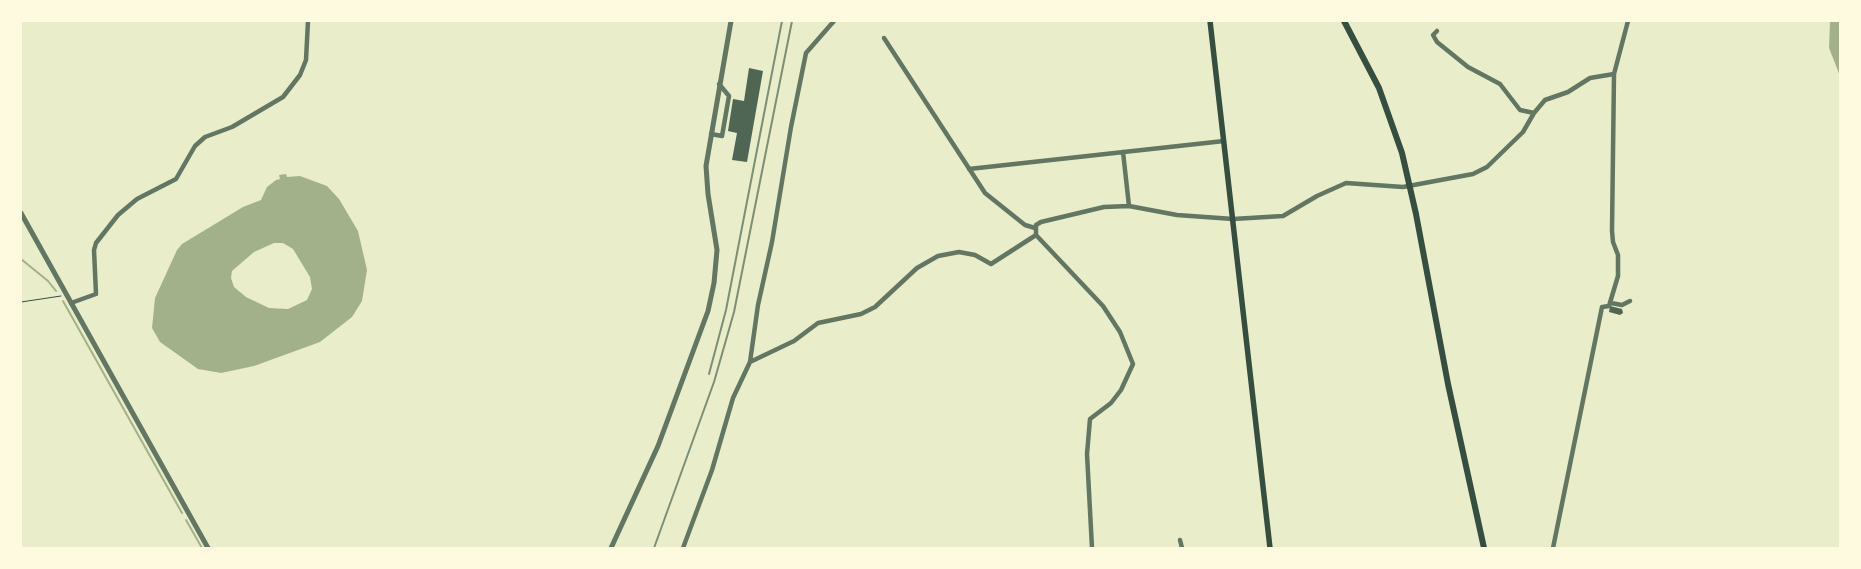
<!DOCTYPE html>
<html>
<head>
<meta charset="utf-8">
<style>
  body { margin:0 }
  #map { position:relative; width:1861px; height:569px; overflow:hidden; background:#e9edc9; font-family:"IBM Plex Sans",sans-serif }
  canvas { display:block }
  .frame { position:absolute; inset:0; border:22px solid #fefae0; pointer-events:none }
</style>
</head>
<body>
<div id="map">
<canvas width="1861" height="569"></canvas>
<div class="frame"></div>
</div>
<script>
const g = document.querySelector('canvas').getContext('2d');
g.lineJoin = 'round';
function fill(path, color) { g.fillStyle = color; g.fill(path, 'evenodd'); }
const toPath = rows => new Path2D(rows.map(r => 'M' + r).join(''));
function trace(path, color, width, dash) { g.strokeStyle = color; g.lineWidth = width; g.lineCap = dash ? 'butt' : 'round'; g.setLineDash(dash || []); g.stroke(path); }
const water = toPath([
  [1830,21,1840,21,1840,76,1829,48],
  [286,174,287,177,300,176,327,186,339,199,358,231,367,270,362,301,352,317,320,342,254,366,221,373,198,369,160,342,152,328,155,298,177,250,182,244,243,207,261,200,267,187,276,180,280,179,279,175],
  [274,243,283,243,293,249,310,277,312,289,307,300,288,309,269,308,246,297,234,287,231,278,232,271,254,252]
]);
const stream = toPath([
  [21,259,48,281,56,291],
  [63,301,182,513],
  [186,520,202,548]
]);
const building = toPath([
  [749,68,763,71,747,162,732,160,737,133,728,131,733,99,744,101],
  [1610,306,1622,309,1623,313,1620,315,1609,312]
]);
const path = toPath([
  [21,302,61,296]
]);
const minor = toPath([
  [1437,31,1433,35,1437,42,1468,67,1500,84,1520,110,1534,113],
  [884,38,985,193,1025,225,1035,228],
  [711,134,722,136,729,96,719,84],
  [1123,152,1129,206],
  [969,169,1224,141],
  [1036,235,1036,225,1041,222,1104,207,1129,206,1177,215,1233,219,1283,216,1317,196,1346,183,1403,187,1473,174,1487,167,1523,132,1534,113,1545,100,1568,92,1590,78,1614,74,1628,21],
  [1036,235,1103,306,1120,332,1133,364,1121,390,1111,403,1090,419,1087,454,1092,548],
  [71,303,96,294,94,250,96,243,118,215,137,199,176,179,195,146,205,137,232,127,283,97,300,75,306,60,308,21],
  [1611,303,1622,305,1630,301],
  [750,362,758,305,772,242,791,127,806,53,834,21],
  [1180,540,1182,548],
  [683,548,712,470,733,398,750,362,794,341,818,323,861,314,875,307,917,268,938,256,959,252,975,255,991,264,1036,235],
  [1553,548,1602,307,1609,306,1618,276,1618,255,1613,242,1612,231,1614,74]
]);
const tertiary = toPath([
  [21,213,208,548],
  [611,548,658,446,708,311,714,283,717,250,708,194,706,166,731,21]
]);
const secondary = toPath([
  [1210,21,1270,548]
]);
const primary = toPath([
  [1344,21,1379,88,1402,153,1416,214,1448,384,1484,548]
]);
const rail = toPath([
  [709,374,726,310,782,21],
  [654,548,714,382,734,312,792,21]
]);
fill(water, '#a3b18a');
trace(stream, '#a3b18a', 2);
fill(building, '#4f6655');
trace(path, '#344e41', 1);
trace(minor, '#617663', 4.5);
trace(tertiary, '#617663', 5);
trace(secondary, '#344e41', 5.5);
trace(primary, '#344e41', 6);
trace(rail, '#7c8e77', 2);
</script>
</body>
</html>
